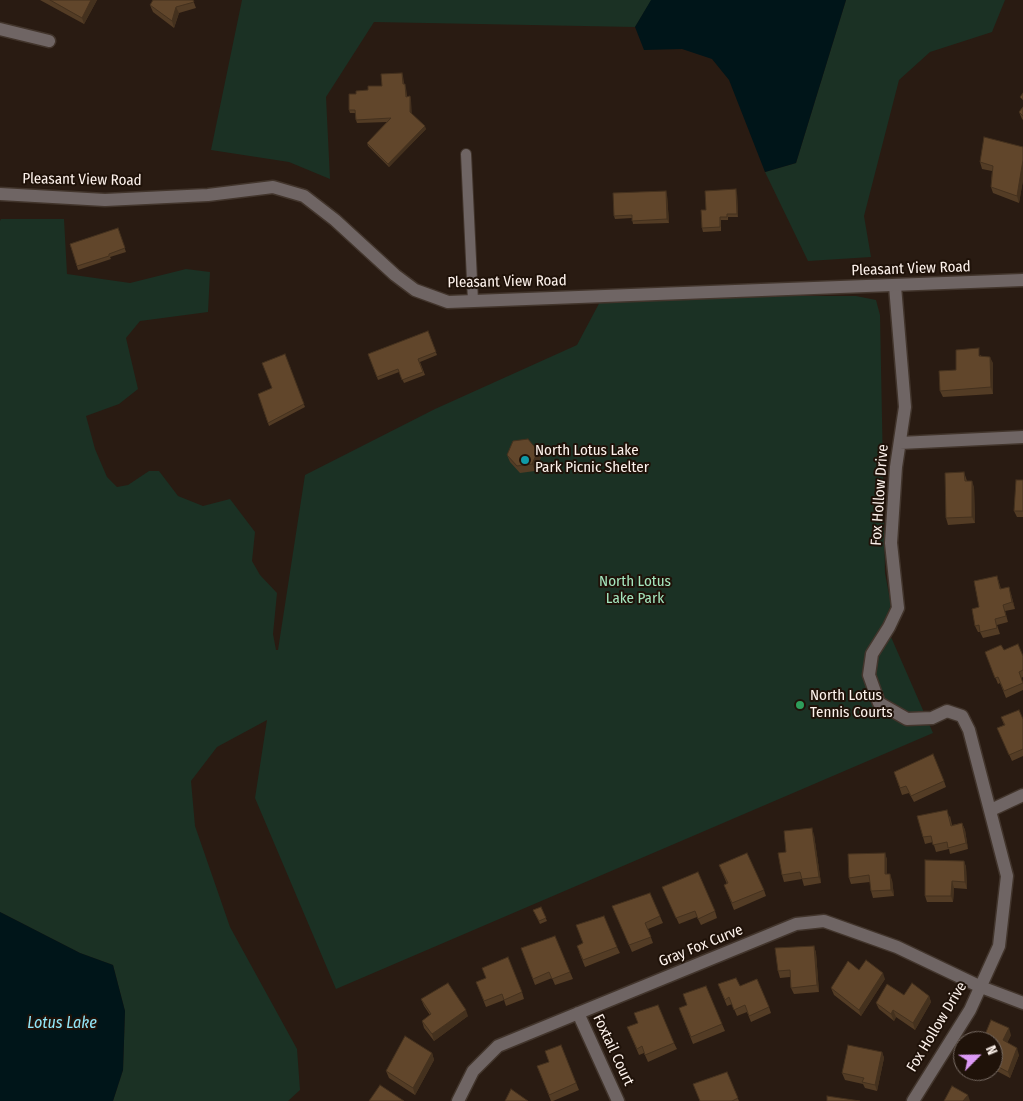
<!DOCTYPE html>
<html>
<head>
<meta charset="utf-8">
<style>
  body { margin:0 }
  #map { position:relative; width:1023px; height:1101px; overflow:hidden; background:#291b12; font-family:"Fira Sans Condensed",sans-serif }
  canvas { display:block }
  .north { position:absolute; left:953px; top:1031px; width:50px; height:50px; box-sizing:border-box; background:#1f1209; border:1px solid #786c64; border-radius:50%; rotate:67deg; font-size:14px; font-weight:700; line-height:20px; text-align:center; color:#fdf2ec }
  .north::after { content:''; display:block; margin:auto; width:18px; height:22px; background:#dc99f5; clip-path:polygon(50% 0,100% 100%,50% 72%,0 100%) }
</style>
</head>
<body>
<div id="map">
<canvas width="1023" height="1101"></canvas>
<div class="north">N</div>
</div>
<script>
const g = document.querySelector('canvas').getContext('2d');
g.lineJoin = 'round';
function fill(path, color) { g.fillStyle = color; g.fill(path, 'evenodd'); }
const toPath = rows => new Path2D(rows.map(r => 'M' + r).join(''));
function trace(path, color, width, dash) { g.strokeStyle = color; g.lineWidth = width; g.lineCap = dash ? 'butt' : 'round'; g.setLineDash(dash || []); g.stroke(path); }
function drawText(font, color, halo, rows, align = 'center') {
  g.font = font + ' "Fira Sans Condensed",sans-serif'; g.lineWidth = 4; g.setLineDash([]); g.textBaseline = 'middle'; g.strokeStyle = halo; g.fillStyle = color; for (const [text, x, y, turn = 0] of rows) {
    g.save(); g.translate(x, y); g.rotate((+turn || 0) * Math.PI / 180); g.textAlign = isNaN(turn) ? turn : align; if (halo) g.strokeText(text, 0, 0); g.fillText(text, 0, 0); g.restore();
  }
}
const green = toPath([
  [242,0,651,0,651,1,635,27,374,22,326,97,330,179,289,162,211,150],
  [846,0,1005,0,992,32,930,52,899,80,864,216,871,257,808,261,765,172,796,163],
  [1,219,64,219,67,274,130,283,186,269,210,272,208,312,140,321,126,338,138,389,119,404,86,416,95,449,107,477,117,487,128,485,149,471,159,471,178,496,203,506,230,499,255,532,252,561,260,575,277,593,273,634,276,650,278,650,305,475,435,409,577,345,603,296,856,296,876,300,880,315,885,573,891,605,884,621,933,733,336,989,255,798,267,720,217,747,191,781,195,826,230,927,297,1049,300,1090,288,1101,113,1101,123,1070,125,1011,113,965,80,953,0,912,0,221]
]);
const water = toPath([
  [651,0,846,0,796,163,765,172,729,80,712,59,682,49,644,50,635,27],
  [0,912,80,953,113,965,125,1011,123,1070,113,1101,0,1101]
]);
const service = toPath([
  [466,154,473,301]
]);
const minor = toPath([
  [0,29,49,41],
  [895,286,905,407,896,467,891,543,898,608,889,627,872,654,869,675,879,703,907,719,932,718,947,711,962,716,969,730,1007,876,999,946,970,1010,913,1101],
  [900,443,1023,437],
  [991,810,1023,795],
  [578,1013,618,1101],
  [458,1101,473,1071,498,1046,796,924,824,921,897,947,981,987,1023,1003]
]);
const tertiary = toPath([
  [0,194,105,200,208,195,273,187,304,196,335,220,395,275,415,290,448,302,1023,280]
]);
const wall = toPath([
  [40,0,97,0,84,24],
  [193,0,196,8,179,13,174,28,153,12,150,5],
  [402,73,403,76,404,84,406,88,407,97,410,96,411,100,411,113,426,129,389,167,368,146,367,143,387,122,357,123,356,120,355,113,350,113,349,110,356,94,382,86],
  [1023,107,1023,120,1022,119,1019,112],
  [1023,147,1023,180,1019,203,993,193,991,187,992,171,982,169,980,162],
  [666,191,667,195,669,223,633,224,632,218,615,219,614,216],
  [737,193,738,217,728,217,728,220,721,220,721,231,703,232,702,228],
  [118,228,126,252,110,257,111,259,78,270,70,244],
  [428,331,437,355,420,362,425,375,404,383,399,372,378,380,368,354],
  [285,354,305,407,269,426,258,394,272,388],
  [981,355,981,356,993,363,993,394,943,397,940,391,956,370],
  [507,455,541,457,535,471,520,473,510,462],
  [964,472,967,481,974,487,975,523,948,525,946,518],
  [1023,480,1023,517,1017,517,1014,511],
  [997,576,1001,589,1011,594,1015,609,1005,611,1008,622,997,625,1000,634,983,638,980,632,978,632,975,626,979,607],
  [1004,650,1023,656,1023,677,1021,678,1023,683,1023,690,1006,698,1000,683,998,684,985,652],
  [1001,717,1023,719,1023,756,1012,761,997,728,1004,725],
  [894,772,944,781,946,787,914,802,909,793,902,795],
  [950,816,952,825,962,823,965,830,968,849,950,854,949,849,936,852,933,842,925,844,923,837],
  [814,835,821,883,804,886,802,879,784,882,782,875,786,852],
  [885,853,887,860,887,874,892,880,894,896,873,898,871,891,870,882,851,884,849,878],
  [964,861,966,867,967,889,954,888,953,902,927,902,925,896],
  [719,865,764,890,766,896,734,910,724,885,727,884],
  [662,887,715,911,717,918,701,925,697,917,679,924],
  [612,906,660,916,663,923,648,929,653,943,632,952],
  [541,907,547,921,540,924,533,910],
  [583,943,617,947,620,953,585,967,579,952],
  [814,946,816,953,819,992,794,994,791,988,790,977,780,978,778,971],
  [521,948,570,972,573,979,555,985,552,978,535,985],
  [859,970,885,979,861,1016,834,995,831,988],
  [476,982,522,992,524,999,506,1006,504,1000,486,1007],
  [718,984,740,986,769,1007,771,1013,751,1022,747,1012,737,1016,732,1004,727,1006],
  [904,995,929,996,931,1002,915,1030,896,1017,894,1021,879,1009,876,1003],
  [421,999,468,1016,434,1041,424,1028,422,1021,430,1015,424,1006],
  [679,1008,722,1024,725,1031,693,1044],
  [630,1034,674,1043,677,1049,648,1062,644,1053,639,1055],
  [1011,1035,1007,1043,1019,1055,1010,1078,993,1069,993,1041,985,1041,984,1037],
  [561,1045,579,1090,553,1101,551,1101,537,1066,549,1062],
  [882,1052,884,1058,877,1091,865,1088,863,1084,845,1080,842,1073],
  [432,1053,434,1060,415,1095,389,1078,386,1071],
  [727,1072,739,1101,700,1101,693,1084]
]);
const shadedWall = toPath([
  [91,0,97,0,84,24,82,18],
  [176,7,179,13,174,28,172,21],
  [410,96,411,100,412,115,410,112],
  [425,126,426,129,389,167,388,164],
  [1023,160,1023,180,1019,203,1017,196],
  [736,189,737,193,738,217,737,214],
  [666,191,667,195,669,223,667,219],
  [990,357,993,363,993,394,991,387],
  [538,451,541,457,535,471,532,464],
  [972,481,974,487,975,523,972,517],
  [1009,587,1011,594,1015,609,1012,602],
  [962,823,965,830,968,849,966,843],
  [812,828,814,835,821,883,819,877],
  [885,853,887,860,887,881,885,874],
  [964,861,966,867,967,889,965,882],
  [890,874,892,880,894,896,891,890],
  [952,881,954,888,953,902,951,896],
  [814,946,816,953,819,992,817,985],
  [883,973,885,979,861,1016,859,1010],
  [929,996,931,1002,915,1030,913,1023],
  [466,1010,468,1016,434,1041,432,1034],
  [893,1010,896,1017,894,1021,891,1014],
  [1009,1028,1011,1035,1005,1047,1003,1040],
  [1017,1048,1019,1055,1010,1078,1008,1072],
  [882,1052,884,1058,877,1091,875,1085],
  [432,1053,434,1060,415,1095,413,1088],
  [968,1095,970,1101,963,1101]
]);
const building = toPath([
  [50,0,91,0,82,18,50,0],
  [153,0,193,0,194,2,176,7,172,21,150,5,153,0],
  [402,73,403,84,405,84,406,97,410,96,410,112,425,126,388,164,367,143,391,118,356,120,355,110,349,110,349,94,356,94,356,91,368,90,368,86,382,86,381,74,402,73],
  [1023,93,1023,100,1020,97,1023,93],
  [1023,107,1023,116,1019,112,1023,107],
  [984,137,1023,147,1023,160,1017,196,991,187,993,166,980,162,984,137],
  [736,189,737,214,727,214,727,217,720,217,720,227,702,228,701,210,706,210,705,191,736,189],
  [666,191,667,219,632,221,632,215,614,216,613,193,666,191],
  [118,228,125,248,109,254,109,256,77,266,70,244,118,228],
  [428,331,436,352,418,359,423,372,402,380,398,369,377,377,368,354,428,331],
  [979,348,979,356,990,357,991,387,940,391,939,371,956,370,956,350,979,348],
  [285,354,304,404,268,423,258,394,272,388,262,363,285,354],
  [528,439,538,451,532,464,517,466,507,455,513,441,528,439],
  [964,472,965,481,972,481,972,517,946,518,945,473,964,472],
  [1016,480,1023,480,1023,511,1014,511,1016,480],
  [997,576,1000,589,1009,587,1012,602,1003,605,1006,616,995,619,997,628,980,632,979,625,975,626,972,609,979,607,974,581,997,576],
  [1018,644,1023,656,1023,670,1019,672,1023,683,1004,691,998,677,995,678,985,652,1001,645,1004,650,1018,644],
  [1019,710,1023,719,1023,749,1009,755,997,728,1005,725,1001,717,1019,710],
  [933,754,944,781,911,796,906,786,900,788,894,772,933,754],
  [947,810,951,826,962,823,966,843,948,848,947,842,933,845,931,836,923,837,917,816,947,810],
  [812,828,819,877,802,879,800,872,782,875,778,853,786,852,784,831,812,828],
  [747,853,764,890,732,903,724,885,728,883,719,865,747,853],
  [885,853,885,874,890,874,891,890,871,891,869,875,849,878,848,854,885,853],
  [925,860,964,861,965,882,952,881,951,896,925,896,925,860],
  [698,872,715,911,698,919,695,911,676,918,662,887,698,872],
  [650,893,660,916,645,923,651,937,629,945,612,906,650,893],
  [541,907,546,918,539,921,533,910,541,907],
  [604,916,617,947,583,960,577,946,583,943,576,925,604,916],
  [555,936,570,972,552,979,549,972,533,979,521,948,555,936],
  [814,946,817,985,791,988,790,970,778,971,775,948,814,946],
  [508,957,522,992,504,1000,502,994,484,1001,476,982,486,978,482,968,508,957],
  [866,960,883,973,859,1010,831,988,848,961,859,970,866,960],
  [736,978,740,986,757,979,769,1007,749,1016,745,1005,734,1010,729,997,725,1000,718,984,736,978],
  [448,983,466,1010,432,1034,422,1021,431,1014,421,999,448,983],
  [912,983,929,996,913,1023,893,1010,891,1014,876,1003,887,984,904,995,912,983],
  [706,986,722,1024,691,1037,679,1008,687,1005,683,994,706,986],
  [658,1005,674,1043,645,1055,642,1046,637,1049,627,1027,638,1023,634,1013,658,1005],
  [991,1020,1009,1028,1003,1040,1017,1048,1008,1072,993,1064,993,1041,990,1041,991,1039,984,1037,991,1020],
  [405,1036,432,1053,413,1088,386,1071,405,1036],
  [561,1045,576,1083,549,1095,537,1066,549,1062,545,1051,561,1045],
  [848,1045,882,1052,875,1085,862,1082,864,1078,842,1073,848,1045],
  [727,1072,738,1098,732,1101,700,1101,693,1084,727,1072],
  [380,1085,404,1101,369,1101,380,1085],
  [952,1086,968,1095,963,1101,944,1101,952,1086],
  [511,1089,528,1101,505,1101,511,1089],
  [827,1096,860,1101,827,1101,827,1096]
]);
const markers = [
  [525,460,5,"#0f9aa8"],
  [800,705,5,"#2e9e5b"]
];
const streetNames = [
  ["Pleasant View Road",82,180,1],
  ["Pleasant View Road",911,269,-2],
  ["Pleasant View Road",507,282,-1],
  ["Fox Hollow Drive",880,495,-86],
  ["Gray Fox Curve",701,946,-22],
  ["Fox Hollow Drive",937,1027,-59],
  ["Foxtail Court",613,1050,65]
];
const poiNames = [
  ["North Lotus Lake",535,451],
  ["Park Picnic Shelter",535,468],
  ["North Lotus",810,696],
  ["Tennis Courts",810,713]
];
const parkNames = [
  ["North Lotus",635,582],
  ["Lake Park",635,599]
];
const waterNames = [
  ["Lotus Lake",62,1024]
];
fill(green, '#1b3124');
fill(water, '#001519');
trace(service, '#42352c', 12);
trace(minor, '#42352c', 15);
trace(tertiary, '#42352c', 15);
trace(service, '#6f6564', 10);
trace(minor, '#6f6564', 12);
trace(tertiary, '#6f6564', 12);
fill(wall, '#533c25');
fill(shadedWall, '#44311e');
fill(building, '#61462b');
trace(building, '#44311e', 1);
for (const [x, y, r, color] of markers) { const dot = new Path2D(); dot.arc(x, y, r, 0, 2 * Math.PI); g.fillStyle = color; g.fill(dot); trace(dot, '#1f1209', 2); }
drawText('15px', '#fdf2ec', '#1f1209', streetNames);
drawText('15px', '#fdf2ec', '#1f1209', poiNames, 'left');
drawText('15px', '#a4e5bd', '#1f1209', parkNames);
drawText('italic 16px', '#92e7f9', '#1f1209', waterNames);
</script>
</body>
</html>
